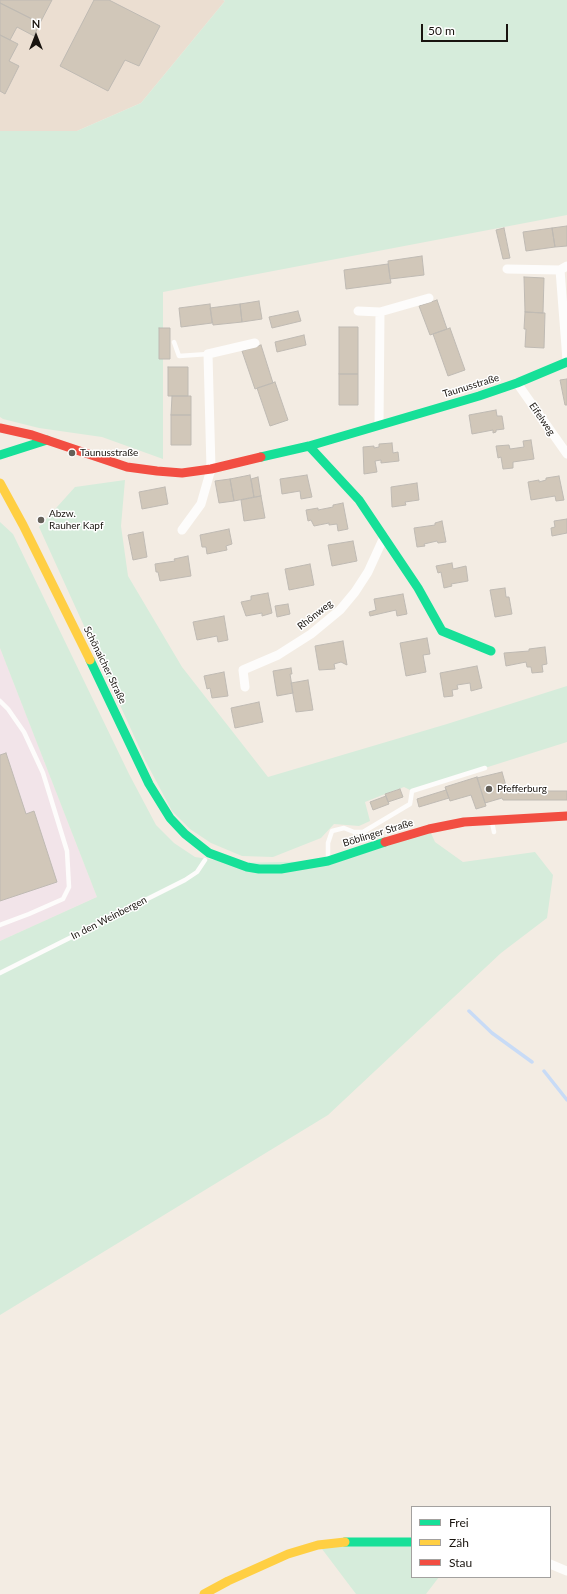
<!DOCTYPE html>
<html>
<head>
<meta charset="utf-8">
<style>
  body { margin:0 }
  #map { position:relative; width:567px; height:1594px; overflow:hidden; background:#f3ece3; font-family:Lato,sans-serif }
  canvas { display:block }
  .legend { position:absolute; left:411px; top:1506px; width:140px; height:72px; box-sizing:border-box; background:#fff; border:1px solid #a3a19f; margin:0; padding:5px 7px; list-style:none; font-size:12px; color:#19140f }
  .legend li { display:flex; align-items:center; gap:8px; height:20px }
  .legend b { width:20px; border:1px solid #a3a19f }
  .north { position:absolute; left:16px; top:16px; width:40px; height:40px; -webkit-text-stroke:3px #fff; paint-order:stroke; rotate:0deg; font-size:11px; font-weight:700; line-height:16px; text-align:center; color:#19140f }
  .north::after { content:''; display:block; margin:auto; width:14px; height:18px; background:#19140f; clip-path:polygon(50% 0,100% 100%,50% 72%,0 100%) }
  .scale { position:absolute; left:421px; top:24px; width:87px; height:18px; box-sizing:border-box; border:2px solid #19140f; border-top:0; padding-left:5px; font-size:12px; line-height:14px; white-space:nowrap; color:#19140f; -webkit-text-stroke:3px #fff; paint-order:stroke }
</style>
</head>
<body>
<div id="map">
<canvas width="567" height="1594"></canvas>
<ul class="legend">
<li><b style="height:5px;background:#16e098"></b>Frei</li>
<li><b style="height:5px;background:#ffcf43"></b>Zäh</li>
<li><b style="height:5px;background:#f24e42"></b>Stau</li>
</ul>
<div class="north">N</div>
<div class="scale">50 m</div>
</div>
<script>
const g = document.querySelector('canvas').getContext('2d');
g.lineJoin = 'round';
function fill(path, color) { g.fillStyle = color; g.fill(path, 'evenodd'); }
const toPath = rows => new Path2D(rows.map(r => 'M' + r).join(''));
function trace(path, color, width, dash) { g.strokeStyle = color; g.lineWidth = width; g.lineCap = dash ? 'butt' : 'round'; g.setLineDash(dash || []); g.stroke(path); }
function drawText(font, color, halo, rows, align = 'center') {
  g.font = font + ' Lato,sans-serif'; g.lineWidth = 3; g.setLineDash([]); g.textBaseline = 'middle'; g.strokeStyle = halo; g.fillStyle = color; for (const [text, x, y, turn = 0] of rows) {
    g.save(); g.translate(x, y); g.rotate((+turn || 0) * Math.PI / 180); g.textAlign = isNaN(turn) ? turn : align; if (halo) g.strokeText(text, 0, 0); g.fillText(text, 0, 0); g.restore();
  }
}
const commercial = toPath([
  [0,648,97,897,0,941]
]);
const industrial = toPath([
  [0,0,223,0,225,1,141,103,77,131,0,131]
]);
const green = toPath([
  [223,0,567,0,567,215,163,292,163,459,102,437,39,428,3,419,0,417,0,131,77,131,141,103,225,1],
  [125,480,121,526,128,576,182,667,268,777,447,724,567,686,567,742,412,791,404,787,385,794,365,802,370,821,359,826,334,824,321,838,273,857,242,856,211,843,190,829,172,811,145,760,39,527,75,487],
  [0,522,13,534,129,774,156,825,174,843,195,857,235,863,328,861,429,829,435,842,463,862,535,852,553,875,547,918,501,953,328,1115,0,1315,0,941,97,897,0,648],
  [412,1542,412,1577,439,1577,426,1594,356,1594,319,1545]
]);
const stream = toPath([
  [469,1011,492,1033,532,1062],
  [544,1071,567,1100]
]);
const building = toPath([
  [0,0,52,0,40,23,0,3,0,0],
  [94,0,109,0,160,26,139,66,125,60,108,91,60,66,94,0],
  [0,3,40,23,34,36,17,27,10,40,0,35,0,3],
  [0,35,18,44,9,61,19,66,5,94,0,91,0,35],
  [567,226,567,246,555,247,552,228,567,226],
  [504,228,510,258,503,259,496,230,504,228],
  [552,228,555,247,526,251,523,232,552,228],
  [422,256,424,275,390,279,388,261,422,256],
  [388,264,391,283,346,289,344,270,388,264],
  [524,277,544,278,543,313,525,312,524,277],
  [437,300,447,329,430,335,419,306,437,300],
  [259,301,262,319,242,322,240,304,259,301],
  [210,304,212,323,181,327,179,308,210,304],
  [240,304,242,322,213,325,210,308,240,304],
  [298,311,301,321,272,328,269,317,298,311],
  [525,312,545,313,544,348,525,347,526,329,524,329,525,312],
  [339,327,358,327,358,374,339,374,339,327],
  [159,328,170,328,170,359,159,359,159,328],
  [450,328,465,370,448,376,433,334,450,328],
  [304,335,306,345,277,352,275,342,304,335],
  [261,345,273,383,255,389,242,351,261,345],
  [168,367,188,367,188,396,168,396,168,367],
  [339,374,358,374,358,405,339,405,339,374],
  [567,379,567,405,565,405,560,380,567,379],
  [275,382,288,420,270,426,257,388,275,382],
  [172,396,191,396,191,415,171,415,172,396],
  [496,410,497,416,502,416,504,429,496,430,496,432,493,433,493,430,472,434,469,415,496,410],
  [171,415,191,415,191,445,171,445,171,415],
  [531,440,534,459,513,462,513,468,503,469,501,457,498,458,496,446,509,445,510,449,524,447,523,441,531,440],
  [392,443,393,453,398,452,399,461,381,463,381,460,375,461,377,472,364,474,363,447,374,446,374,448,379,447,379,444,392,443],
  [250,475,254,497,234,501,230,479,250,475],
  [307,475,312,497,301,499,300,491,282,494,280,479,307,475],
  [559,476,564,500,556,501,555,496,531,500,528,482,539,480,539,482,546,480,546,478,559,476],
  [258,477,261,496,254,497,251,479,258,477],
  [230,479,234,501,219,503,215,481,230,479],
  [417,483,419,500,405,502,406,505,392,507,391,487,417,483],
  [165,487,168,504,142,509,139,492,165,487],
  [261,496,265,518,244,521,241,500,261,496],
  [343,503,348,529,338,531,337,524,329,525,329,523,314,526,311,520,308,521,306,510,318,508,318,510,333,507,333,505,343,503],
  [567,519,567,533,552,536,551,528,555,527,554,521,567,519],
  [442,521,446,542,438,543,437,541,424,544,425,546,417,547,414,528,435,525,435,523,442,521],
  [229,529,232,544,226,546,227,550,207,554,206,547,202,547,200,535,229,529],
  [143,532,147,557,133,560,128,535,143,532],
  [353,541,357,561,332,566,328,545,353,541],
  [188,556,191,576,160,581,158,572,156,572,155,564,175,561,174,559,188,556],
  [452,563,453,569,466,566,468,581,451,584,452,586,444,588,441,572,438,573,436,566,452,563],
  [310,564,314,585,289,590,285,569,310,564],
  [505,588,506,597,509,597,512,614,495,617,490,590,505,588],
  [268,593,272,613,262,616,262,613,246,616,241,602,251,600,251,596,268,593],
  [403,594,407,614,397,616,396,610,370,616,369,612,376,610,374,599,403,594],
  [288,604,290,614,277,617,275,606,288,604],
  [224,616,228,640,218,642,217,636,197,640,193,622,224,616],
  [427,638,430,654,423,655,426,672,406,676,400,643,427,638],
  [343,641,347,665,341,662,334,664,335,669,319,670,315,646,343,641],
  [545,647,547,664,542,665,543,672,532,673,531,667,527,667,526,662,506,666,504,653,529,651,529,649,545,647],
  [477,666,482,688,471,691,470,683,457,685,458,689,452,690,453,696,444,697,440,673,477,666],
  [291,668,292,674,290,674,293,693,277,696,273,671,291,668],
  [224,672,228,696,212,698,210,688,207,689,204,676,224,672],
  [308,680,313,710,296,712,291,683,308,680],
  [259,702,263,722,235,728,231,708,259,702],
  [6,753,26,814,34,811,57,882,0,901,0,755,6,753],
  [502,772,506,786,499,787,500,791,567,791,567,800,503,800,502,798,485,803,477,778,502,772],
  [477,777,486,806,476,809,471,795,450,801,445,787,477,777],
  [400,789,403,797,388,802,385,794,400,789],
  [446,790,449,798,419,807,417,799,446,790],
  [386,796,389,804,373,810,370,802,386,796]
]);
const lane = toPath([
  [174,342,179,356,208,354],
  [0,701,8,709,24,732,43,773,67,851,69,887,63,899,29,914,0,925],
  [492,822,494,832],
  [328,859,328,843,332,831,344,828,354,832,363,832,410,804,412,791,485,768],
  [0,973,185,880,197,872,205,860]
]);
const street = toPath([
  [567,266,560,270,567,360],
  [507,269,560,270],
  [358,311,380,312],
  [517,383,567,454],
  [379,425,380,312,429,298],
  [182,530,201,504,211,469,208,354,255,343],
  [245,687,243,670,278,655,311,634,340,610,355,592,368,572,384,537],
  [550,1564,567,1571]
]);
const fast = toPath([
  [309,446,359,500,418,588,442,631,491,651],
  [0,455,47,440],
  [261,457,309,446,479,396,517,383,567,362],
  [90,660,149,784,170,818,185,834,209,853,247,867,259,869,281,869,328,861,385,842],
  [345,1542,412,1542]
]);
const slow = toPath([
  [0,483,23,525,90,660],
  [204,1594,228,1581,288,1554,318,1545,345,1542]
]);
const jam = toPath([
  [0,428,32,435,127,467,157,471,182,473,211,469,261,457],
  [385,842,429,829,464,822,567,816]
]);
const markers = [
  [72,453,4,"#656059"],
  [41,520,4,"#656059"],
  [489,789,4,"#656059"]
];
const streetNames = [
  ["Taunusstraße",471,386,-17],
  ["Eifelweg",542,419,55],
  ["Rhönweg",315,615,-38],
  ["Schönaicher Straße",105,665,64],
  ["Böblinger Straße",378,833,-17],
  ["In den Weinbergen",109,918,-27]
];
const poiNames = [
  ["Taunusstraße",80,453],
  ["Abzw.",49,514],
  ["Rauher Kapf",49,526],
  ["Pfefferburg",497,789]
];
fill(commercial, '#f2e4e9');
fill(industrial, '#ebded1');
fill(green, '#d6ecdb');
trace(stream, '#c8dbf6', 3.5);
fill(building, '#d1c7b9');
trace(building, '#bfbab3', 1);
trace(lane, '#fdfcfb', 4.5);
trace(street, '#fdfcfb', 9);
trace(fast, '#16e098', 9);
trace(slow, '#ffcf43', 9);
trace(jam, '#f24e42', 9);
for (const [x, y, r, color] of markers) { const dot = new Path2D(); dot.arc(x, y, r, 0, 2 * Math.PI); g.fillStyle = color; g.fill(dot); trace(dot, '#fff', 1.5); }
drawText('10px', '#19140f', '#fff', streetNames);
drawText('10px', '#19140f', '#fff', poiNames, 'left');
</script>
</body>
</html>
